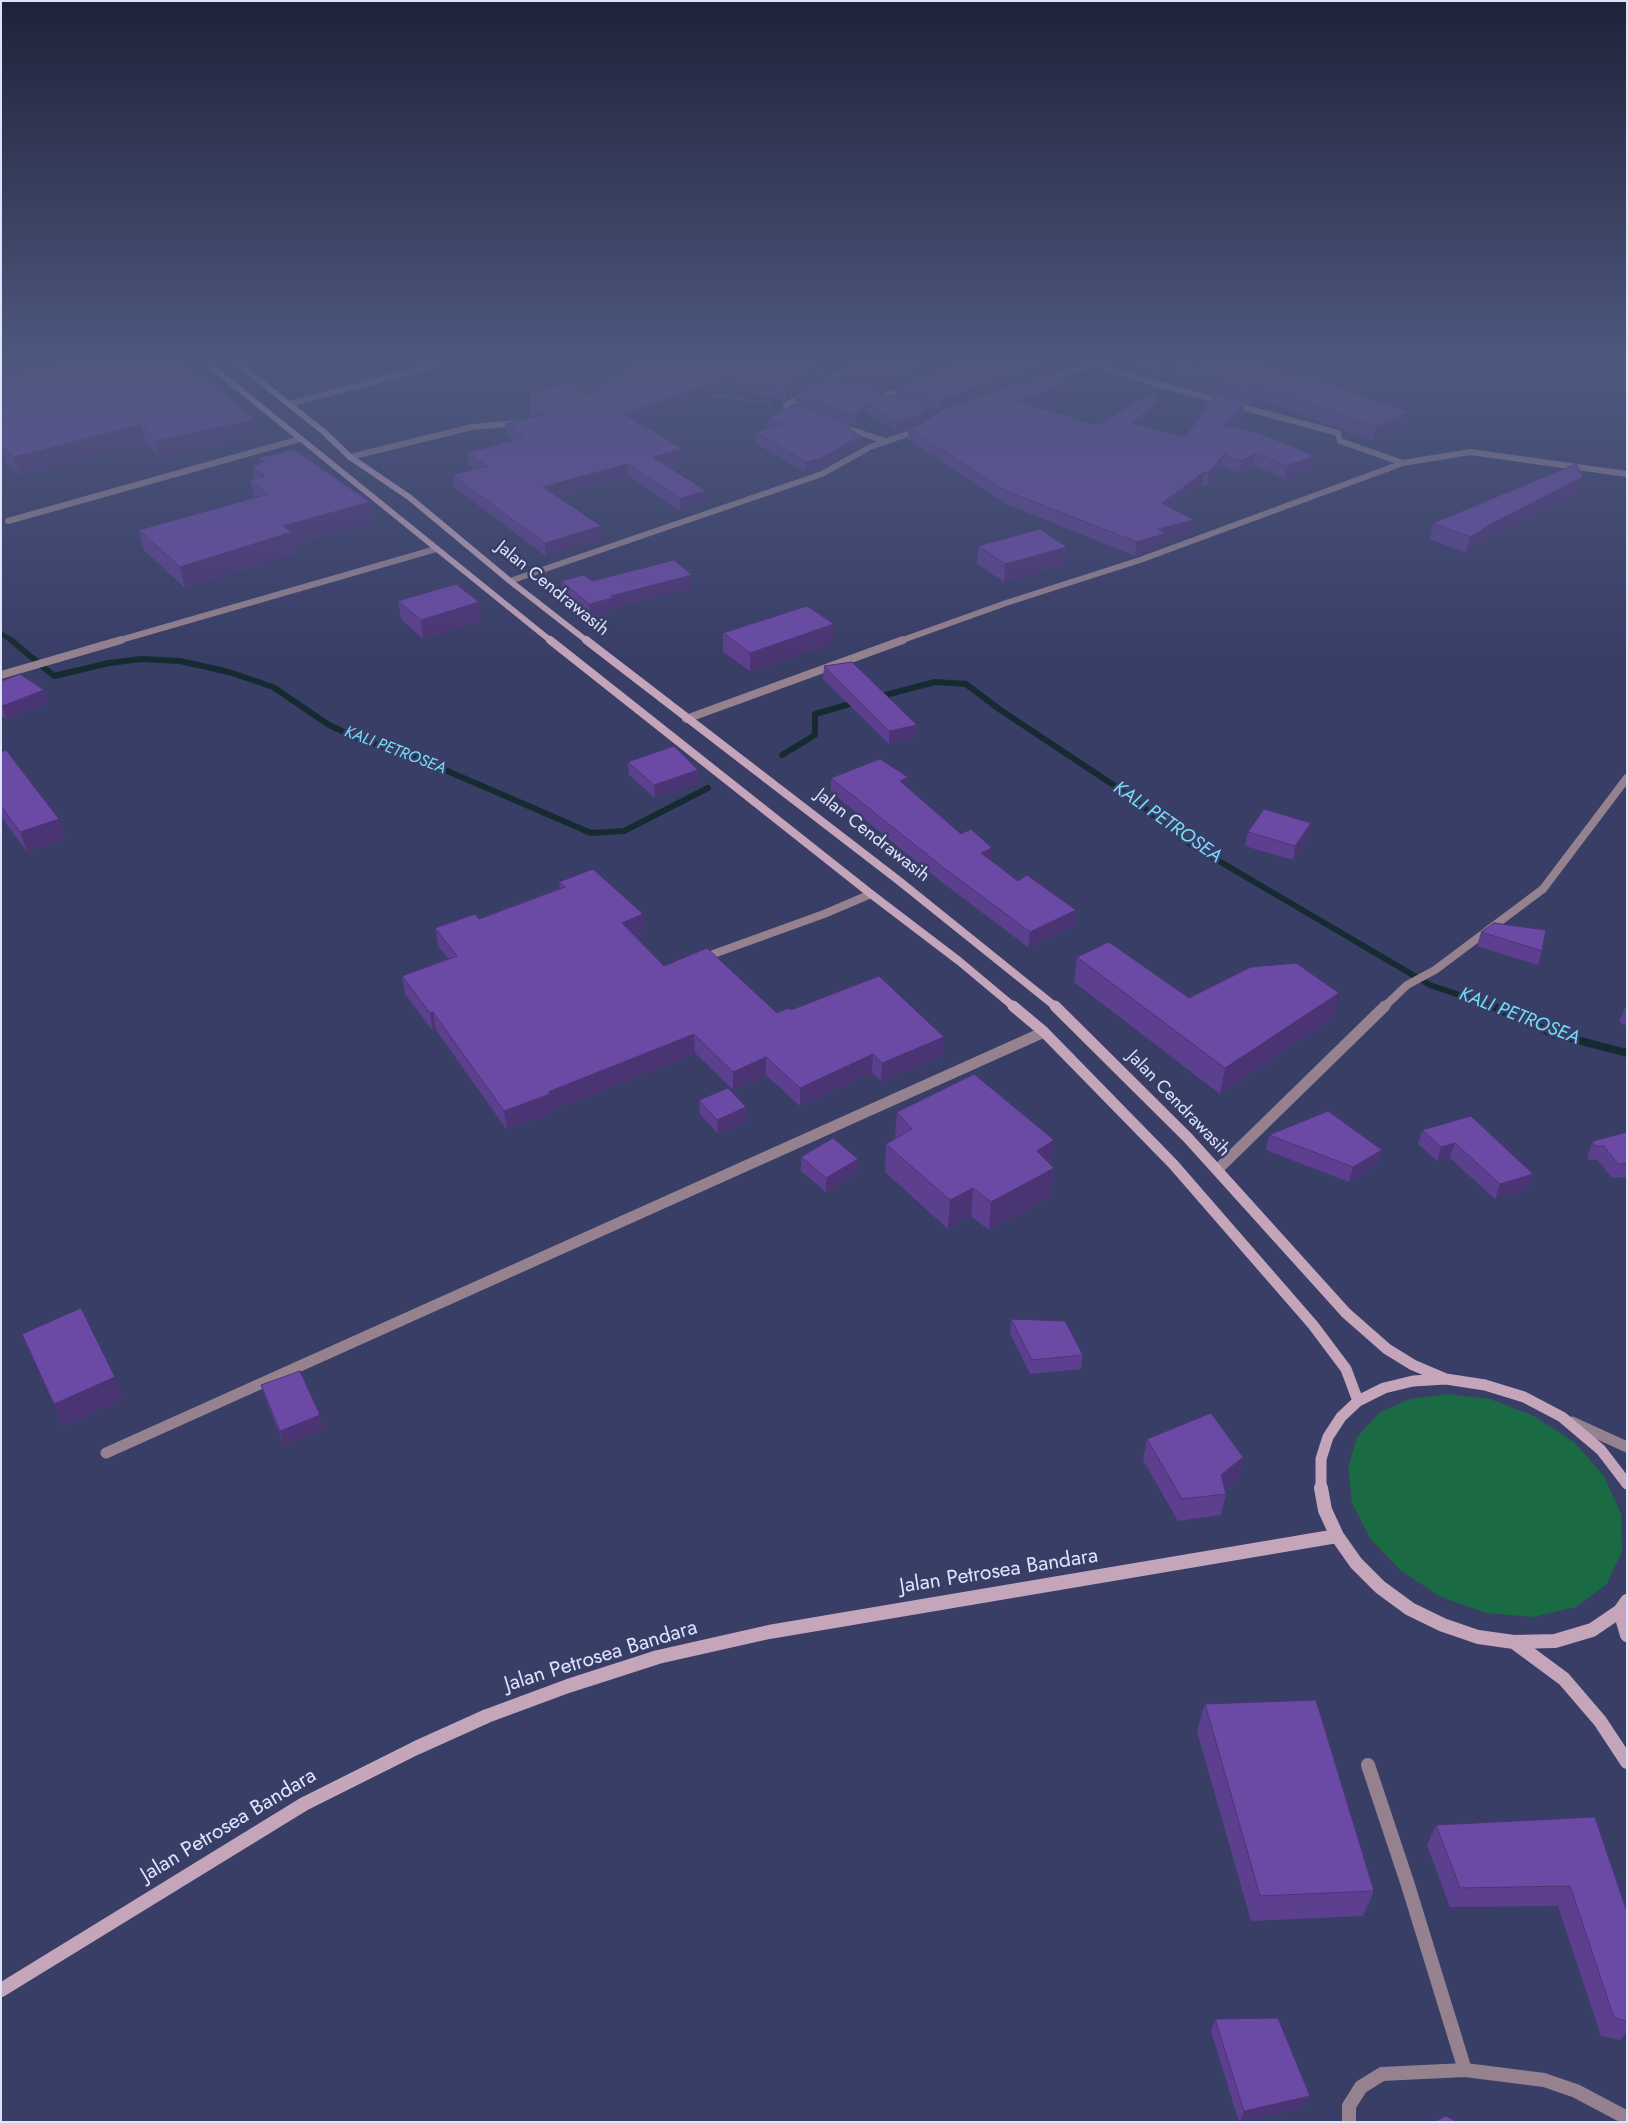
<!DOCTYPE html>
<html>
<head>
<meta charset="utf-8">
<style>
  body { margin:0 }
  #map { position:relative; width:1628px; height:2123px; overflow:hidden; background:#393e67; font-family:Jost,sans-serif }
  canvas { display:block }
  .frame { position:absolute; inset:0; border:2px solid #dfe4fd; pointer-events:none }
</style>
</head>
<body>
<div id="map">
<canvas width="1628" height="2123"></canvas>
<div class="frame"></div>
</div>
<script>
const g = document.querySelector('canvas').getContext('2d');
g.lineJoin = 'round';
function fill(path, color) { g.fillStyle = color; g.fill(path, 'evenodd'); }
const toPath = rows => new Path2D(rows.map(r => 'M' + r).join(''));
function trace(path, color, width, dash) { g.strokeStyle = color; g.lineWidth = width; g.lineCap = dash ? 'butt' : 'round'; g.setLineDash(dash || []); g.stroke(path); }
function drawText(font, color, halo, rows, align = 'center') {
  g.font = font + ' Jost,sans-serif'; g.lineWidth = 5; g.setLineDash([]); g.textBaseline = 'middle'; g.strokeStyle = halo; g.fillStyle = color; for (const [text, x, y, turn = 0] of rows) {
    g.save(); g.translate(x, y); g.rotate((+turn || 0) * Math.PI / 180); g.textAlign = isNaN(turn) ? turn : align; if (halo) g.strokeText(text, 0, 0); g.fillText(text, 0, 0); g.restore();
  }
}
const green = toPath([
  [1448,1394,1490,1399,1534,1416,1574,1442,1604,1476,1621,1514,1622,1551,1607,1584,1576,1607,1533,1617,1487,1613,1441,1597,1401,1571,1370,1538,1352,1503,1348,1468,1357,1437,1379,1413,1410,1399]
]);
const streamFar2 = toPath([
  [1,634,13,641]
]);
const streamFar1 = toPath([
  [11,640,54,676,109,663,141,659,180,661,229,672,273,687,329,725,361,740,408,754,591,833,624,831,708,788],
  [878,697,935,682,966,684,999,709,1127,794,1190,844,1430,985,1495,1007],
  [782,755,815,735,815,714,857,702]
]);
const stream = toPath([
  [1492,1006,1554,1034,1627,1053]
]);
const path = toPath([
  [710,395,771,403]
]);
const laneFar3 = toPath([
  [350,457,472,427,520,423]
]);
const laneFar2 = toPath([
  [705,957,824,914,871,894]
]);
const laneFar1 = toPath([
  [106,1453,1044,1032]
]);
const lane = toPath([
  [1368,1765,1407,1882,1465,2070],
  [1349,2122,1349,2106,1361,2087,1382,2074,1465,2070,1544,2080,1576,2091,1627,2118]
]);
const streetFar2 = toPath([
  [1090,363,1153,383,1338,433,1340,441,1403,463],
  [1046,380,1093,364],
  [819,384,833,377,876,363],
  [878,398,908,388],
  [289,404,443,363],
  [800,413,789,409,786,405,807,393],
  [840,426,885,441],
  [8,521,300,439],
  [510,581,822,474,870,447,919,430],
  [117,641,436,549],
  [900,641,1006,603,1140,560,1403,463,1470,452,1627,474]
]);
const streetFar1 = toPath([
  [1,675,121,640],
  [686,719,903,640],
  [1384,1007,1407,985,1435,970,1543,889,1627,778]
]);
const street = toPath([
  [1217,1170,1385,1006],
  [1572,1422,1627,1447]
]);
const secondaryFar3 = toPath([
  [207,363,551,641],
  [237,363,324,432,350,457,409,497,510,581,587,641]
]);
const secondaryFar2 = toPath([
  [550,640,871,894,959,961,1014,1007],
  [586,640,898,880,1056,1007]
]);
const secondaryFar1 = toPath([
  [1013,1006,1044,1032,1173,1164,1313,1325,1346,1369,1358,1401],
  [1055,1006,1188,1138,1346,1313,1387,1349,1413,1365,1446,1379],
  [1321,1489,1321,1459,1328,1437,1341,1417,1358,1401,1384,1388,1413,1381,1446,1379,1485,1385,1524,1397,1562,1417,1601,1450,1627,1484]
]);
const secondary = toPath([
  [1321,1488,1325,1510,1337,1536,1356,1563,1380,1587,1410,1609,1443,1625,1478,1637,1514,1642,1555,1641,1592,1630,1620,1611,1627,1601],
  [1620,1611,1627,1635],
  [1514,1642,1564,1679,1600,1721,1627,1762],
  [1,1990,304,1804,416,1748,487,1716,568,1686,658,1657,769,1632,1337,1536]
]);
const wall = toPath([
  [1,363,254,420,258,437,160,459,146,443,19,476,6,463,1,464],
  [632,363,1038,363,1041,376,1070,394,1035,406,1097,425,1156,412,1142,425,1185,437,1221,394,1222,389,1171,374,1162,377,1122,363,1258,363,1255,364,1408,412,1405,427,1373,442,1255,397,1249,404,1244,403,1243,412,1232,427,1315,456,1312,468,1285,479,1253,465,1239,473,1222,466,1207,486,1202,485,1171,508,1192,533,1165,540,1164,546,1135,556,1006,504,908,440,908,430,897,433,865,412,856,426,850,424,850,429,860,436,860,447,821,469,806,473,755,443,755,432,767,428,767,419,796,406,796,395,839,381,839,371,822,377,812,372,812,383,786,400,728,389,637,422,683,449,683,461,667,466,707,503,680,511,628,476,557,497,601,526,602,539,546,556,454,487,452,475,474,469,468,465,467,453,512,440,506,436,505,424,531,417,530,406,589,395],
  [896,387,895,397,878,393],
  [930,408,941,411,930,418],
  [259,458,374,522,295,545,296,553,185,588,144,550,139,530,254,498,250,480,254,479,252,466,260,463],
  [1583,477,1579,493,1487,540,1466,553,1430,539,1433,523],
  [978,546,1067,547,1065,564,1004,582,977,564],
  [692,575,692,587,614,608,614,610,590,617,562,593,561,581,592,581],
  [398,601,482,621,423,639,401,619],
  [723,633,834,643,750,671,723,652],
  [824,666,916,738,889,744,823,679],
  [1,681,48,703,6,719,1,715],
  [1,752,66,839,27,852,1,817],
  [628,762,698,783,655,798,629,775],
  [831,778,907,787,991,860,1018,881,1076,910,1074,926,1028,947,943,883,831,792],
  [1248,832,1308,836,1293,860,1245,846],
  [559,882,644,932,635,936,664,966,777,1013,791,1010,943,1055,881,1081,872,1072,800,1106,766,1075,733,1090,695,1053,552,1110,552,1113,507,1130,436,1030,433,1031,405,994,402,976,448,959,438,946,435,928,479,919,560,888],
  [1481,932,1542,951,1538,965,1477,946],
  [1077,957,1189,998,1333,1018,1220,1094,1074,982],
  [1627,1007,1627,1026,1619,1022,1625,1008],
  [699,1100,747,1122,718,1134,700,1114],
  [897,1112,1051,1165,1054,1168,1051,1196,989,1230,971,1216,948,1229,885,1172,886,1144,895,1138],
  [1422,1130,1533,1174,1528,1188,1495,1199,1450,1158,1437,1161,1418,1144],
  [1627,1132,1627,1177,1612,1178,1598,1160,1588,1160,1588,1155,1593,1141],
  [1269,1135,1378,1164,1349,1182,1266,1150],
  [801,1157,858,1159,858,1173,826,1192,801,1171],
  [1011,1319,1083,1355,1081,1369,1030,1374,1010,1333],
  [22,1334,124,1398,64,1426],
  [261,1385,324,1429,284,1445,266,1400],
  [1147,1439,1243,1457,1238,1479,1225,1489,1226,1494,1221,1515,1178,1521,1143,1460],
  [1205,1704,1374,1891,1363,1916,1251,1921,1197,1731],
  [1436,1825,1627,1912,1627,2031,1620,2040,1601,2036,1558,1906,1450,1907,1427,1845],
  [1215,2019,1304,2107,1243,2122,1239,2122,1211,2031]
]);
const shadedWall = toPath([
  [29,363,112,363,1,387,1,369],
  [828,363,863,363,839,370,839,371,822,377,822,365],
  [933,363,968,363,896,386,896,387,878,393,878,381],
  [1163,363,1173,363,1171,374,1162,377],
  [1042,365,1041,377,942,411,942,399],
  [812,371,812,383,786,400,786,388],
  [728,378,728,389,625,427,624,414],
  [1071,382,1070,394,1016,413,1017,401],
  [1257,383,1255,397,1249,404,1252,389],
  [1158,400,1156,412,1132,435,1133,423],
  [1245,401,1243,412,1223,438,1225,426],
  [866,402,865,412,856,426,856,416],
  [930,407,930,418,915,427,908,428,908,430,897,433,897,423],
  [1408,412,1405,427,1373,442,1376,427],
  [254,420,258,437,160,459,156,441],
  [141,425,146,443,19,476,14,457],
  [860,436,860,447,821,469,806,473,806,462],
  [1,449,6,463,1,464],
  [683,449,683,461,654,469,653,457],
  [1255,453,1253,465,1239,473,1241,461],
  [1224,454,1222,466,1207,486,1209,473],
  [1315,456,1312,468,1285,479,1287,466],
  [627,464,628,476,545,500,543,487],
  [1204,472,1202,485,1160,516,1162,503],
  [1583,477,1579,493,1487,540,1466,553,1470,537,1491,524],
  [706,491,707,503,680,511,680,498],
  [370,502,374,522,295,545,296,553,185,588,180,567,283,526],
  [1194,520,1192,533,1165,540,1164,546,1135,556,1137,542,1158,529],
  [601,526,602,539,546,556,545,543],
  [1067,547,1065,564,1004,582,1005,564],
  [692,575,692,587,614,608,614,610,590,617,589,604,611,596],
  [479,602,482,621,423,639,421,620],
  [834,624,834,643,750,671,750,653],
  [44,690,48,703,6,719,2,706],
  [917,725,916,738,889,744,889,731],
  [698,770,698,783,655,798,654,785],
  [908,777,907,792,900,781],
  [59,819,66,839,27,852,20,832],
  [1311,823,1308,836,1293,860,1295,846],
  [992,848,991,863,981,853],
  [1076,910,1074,926,1028,947,1030,932],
  [643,914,644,932,624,941,622,923],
  [1339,993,1333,1018,1220,1094,1225,1068],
  [433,1012,436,1030,433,1031,430,1013],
  [694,1034,695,1053,552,1110,552,1113,507,1130,504,1111,548,1092],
  [944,1037,943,1055,881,1081,882,1063],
  [873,1054,872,1072,800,1106,800,1088],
  [766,1057,766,1075,733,1090,733,1072],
  [746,1107,747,1122,718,1134,717,1120],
  [1054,1140,1051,1168,1054,1168,1051,1196,989,1230,991,1202,1037,1151],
  [1455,1143,1450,1158,1437,1161,1441,1147],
  [1382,1150,1378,1164,1349,1182,1353,1167],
  [858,1159,858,1173,826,1192,826,1178],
  [1533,1174,1528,1188,1495,1199,1500,1184],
  [973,1188,971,1216,948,1229,950,1200],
  [115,1377,124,1398,64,1426,54,1404],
  [320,1415,324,1429,284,1445,280,1431],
  [1243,1457,1238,1479,1218,1495,1221,1475],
  [1310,2096,1304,2107,1243,2122,1240,2122,1244,2111]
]);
const building = toPath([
  [1,363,29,363,1,369,1,363],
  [75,363,185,363,224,393,254,420,156,441,141,425,14,457,1,446,1,379,75,363],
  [632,363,795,363,812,371,786,388,728,378,624,414,683,449,653,457,706,491,680,498,627,464,543,487,601,526,545,543,452,475,487,466,467,453,524,437,505,424,544,414,530,406,530,393,567,383,589,395,632,363],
  [818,363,828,363,822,365,818,363],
  [858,363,933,363,878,381,839,370,858,363],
  [965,363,1038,363,1042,365,942,399,896,386,965,363],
  [1186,363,1252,363,1308,379,1314,377,1408,412,1376,427,1257,383,1252,389,1223,382,1227,375,1186,363],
  [1053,372,1071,382,1017,401,1097,425,1153,393,1158,400,1133,423,1185,437,1216,393,1245,401,1225,426,1256,432,1315,456,1287,466,1255,453,1241,461,1224,454,1209,473,1204,472,1162,503,1194,520,1158,529,1166,533,1137,542,1006,491,908,428,920,424,945,409,1053,372],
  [823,377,930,407,915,417,897,423,866,402,856,416,796,395,823,377],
  [795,405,850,424,848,427,860,436,821,458,806,462,755,432,783,424,767,419,795,405],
  [294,449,370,502,283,526,292,532,180,567,139,530,268,494,250,480,265,476,252,466,264,462,259,458,294,449],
  [1576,464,1583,477,1491,524,1470,537,1433,523,1576,464],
  [1040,529,1067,547,1005,564,978,546,1040,529],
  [674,560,692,575,611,596,613,598,589,604,561,581,584,575,592,581,674,560],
  [456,584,479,602,421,620,398,601,456,584],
  [807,606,834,624,750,653,723,633,807,606],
  [852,662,917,725,889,731,824,666,852,662],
  [20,674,44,690,2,706,1,705,1,681,20,674],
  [674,746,698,770,654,785,628,762,674,746],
  [6,750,59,819,20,832,1,806,1,752,6,750],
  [880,759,908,777,900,781,961,834,971,829,992,848,981,853,1018,881,1027,875,1076,910,1030,932,944,868,831,778,880,759],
  [1264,809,1311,823,1295,846,1248,832,1264,809],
  [593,869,643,914,622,923,664,966,707,948,777,1013,788,1008,791,1010,879,976,944,1037,882,1063,873,1054,800,1088,766,1057,733,1072,694,1034,548,1092,550,1094,504,1111,433,1012,430,1013,402,976,457,956,435,928,475,914,479,919,565,887,559,882,593,869],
  [1494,923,1546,930,1542,951,1481,932,1494,923],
  [1109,942,1189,998,1251,967,1296,963,1339,993,1225,1068,1077,957,1109,942],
  [974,1074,1054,1140,1037,1151,1054,1168,991,1202,973,1188,950,1200,886,1144,912,1129,897,1112,974,1074],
  [728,1088,746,1107,717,1120,699,1100,728,1088],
  [1328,1111,1382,1150,1353,1167,1269,1135,1328,1111],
  [1471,1116,1533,1174,1500,1184,1455,1143,1441,1147,1422,1130,1471,1116],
  [1627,1132,1627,1163,1618,1164,1604,1146,1594,1146,1593,1141,1627,1132],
  [833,1138,858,1159,826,1178,801,1157,833,1138],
  [81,1308,115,1377,54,1404,22,1334,81,1308],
  [1011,1319,1065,1321,1083,1355,1032,1360,1011,1319],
  [300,1371,320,1415,280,1431,261,1385,300,1371],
  [1211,1413,1243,1457,1221,1475,1226,1494,1182,1499,1147,1439,1211,1413],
  [1316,1700,1374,1891,1260,1896,1205,1704,1316,1700],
  [1595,1817,1627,1912,1627,2021,1614,2018,1570,1886,1460,1888,1436,1825,1595,1817],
  [1278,2018,1310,2096,1244,2111,1215,2019,1278,2018],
  [1446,2116,1458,2122,1433,2122,1446,2116]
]);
const farWaternames = [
  ["KALI PETROSEA",395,751,21]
];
const streetNames = [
  ["Jalan Cendrawasih",552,589,39],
  ["Jalan Cendrawasih",872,836,38],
  ["Jalan Cendrawasih",1178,1104,46]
];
const waterNames = [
  ["KALI PETROSEA",1167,823,35],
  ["KALI PETROSEA",1519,1017,21]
];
const nearStreetnames = [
  ["Jalan Petrosea Bandara",999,1572,-9],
  ["Jalan Petrosea Bandara",601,1657,-17],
  ["Jalan Petrosea Bandara",229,1826,-31]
];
fill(green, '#1a6a43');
trace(streamFar2, '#162b31', 5);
trace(streamFar1, '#162b31', 6);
trace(stream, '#162b31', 8);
trace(path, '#767b9e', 2, [2.5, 2]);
trace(laneFar3, '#96828f', 6);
trace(laneFar2, '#96828f', 8);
trace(laneFar1, '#96828f', 11);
trace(lane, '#96828f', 14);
trace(streetFar2, '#96828f', 6);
trace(streetFar1, '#96828f', 8);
trace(street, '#96828f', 11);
trace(secondaryFar3, '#c4a5ba', 6);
trace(secondaryFar2, '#c4a5ba', 8);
trace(secondaryFar1, '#c4a5ba', 11);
trace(secondary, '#c4a5ba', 14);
fill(wall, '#5c408f');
fill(shadedWall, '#4b3474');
fill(building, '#6b4aa6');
trace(building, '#4b3474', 1);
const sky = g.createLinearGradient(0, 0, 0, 660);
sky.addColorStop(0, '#1f2239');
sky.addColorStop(0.55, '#4e587f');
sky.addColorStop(1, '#4e587f00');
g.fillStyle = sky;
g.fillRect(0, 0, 1628, 660);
drawText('italic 16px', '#75ddf9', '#393e67', farWaternames);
drawText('18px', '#dfe4fd', '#393e67', streetNames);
drawText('italic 19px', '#75ddf9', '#393e67', waterNames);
drawText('21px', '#dfe4fd', '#393e67', nearStreetnames);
</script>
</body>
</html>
